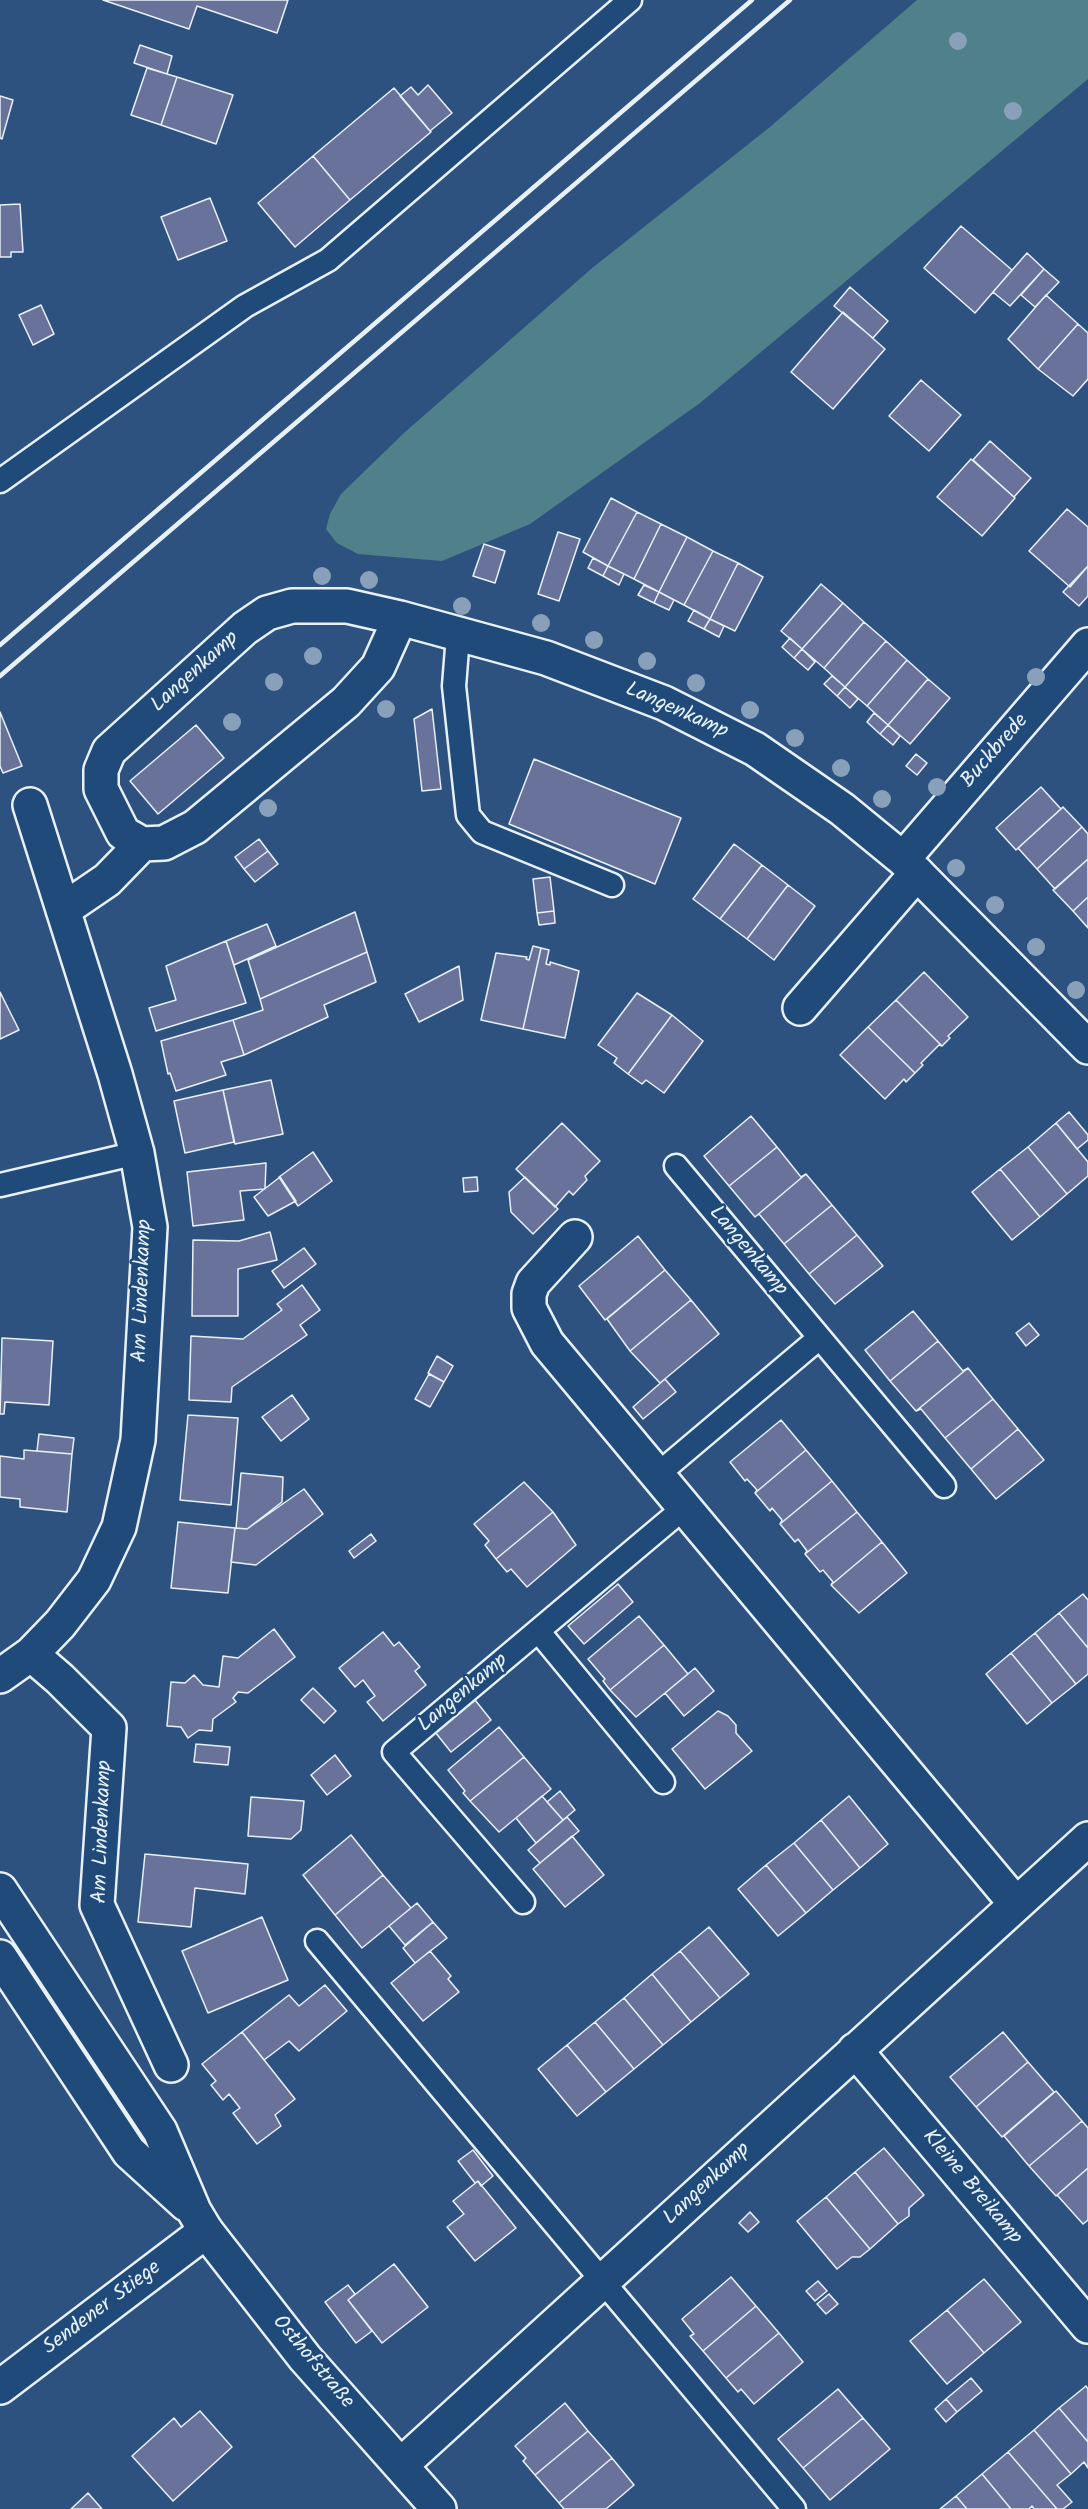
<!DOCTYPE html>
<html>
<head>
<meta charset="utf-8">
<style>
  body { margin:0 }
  canvas { display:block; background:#2e5280 }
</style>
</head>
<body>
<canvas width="1088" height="2509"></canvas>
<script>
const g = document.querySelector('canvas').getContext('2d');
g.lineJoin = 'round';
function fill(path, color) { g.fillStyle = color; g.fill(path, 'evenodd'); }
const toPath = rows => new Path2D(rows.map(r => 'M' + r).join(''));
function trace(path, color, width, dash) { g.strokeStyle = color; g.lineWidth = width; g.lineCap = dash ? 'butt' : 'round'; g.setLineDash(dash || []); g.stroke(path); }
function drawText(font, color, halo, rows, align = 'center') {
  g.font = font + ' Kalam,sans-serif'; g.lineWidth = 5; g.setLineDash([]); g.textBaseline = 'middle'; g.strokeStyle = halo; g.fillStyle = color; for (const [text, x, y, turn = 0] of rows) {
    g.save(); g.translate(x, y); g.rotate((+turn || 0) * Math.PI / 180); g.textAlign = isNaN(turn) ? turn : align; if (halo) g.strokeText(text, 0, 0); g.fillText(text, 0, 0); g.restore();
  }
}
const green = toPath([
  [917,0,1088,0,1088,79,700,403,530,524,442,561,358,554,337,543,326,529,330,514,341,494,404,433,591,269,770,127]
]);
const building = toPath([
  [103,0,288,0,277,33,197,6,189,29,103,0],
  [140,45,172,56,167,74,134,63,140,45],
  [147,68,177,77,161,125,131,115,147,68],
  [177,77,233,95,216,144,161,125,177,77],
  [428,85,452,113,430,131,400,96,411,87,418,95,428,85],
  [394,88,431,132,350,200,313,156,394,88],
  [0,96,13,100,2,139,0,138,0,96],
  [313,156,350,200,295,247,258,203,313,156],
  [210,198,227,241,178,260,161,217,210,198],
  [20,204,23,252,11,252,11,257,0,257,0,205,20,204],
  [961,226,1012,270,975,313,924,268,961,226],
  [1027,253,1044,269,1010,306,993,292,1027,253],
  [1044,269,1059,282,1035,307,1021,295,1044,269],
  [850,287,888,321,873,338,834,306,850,287],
  [1046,295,1078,324,1038,369,1008,339,1046,295],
  [41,305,54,334,33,345,19,315,41,305],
  [843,312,885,349,833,409,791,372,843,312],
  [1078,324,1088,333,1088,379,1073,396,1038,369,1078,324],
  [921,380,961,415,929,451,889,416,921,380],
  [990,441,1031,478,1014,497,973,460,990,441],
  [971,459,1015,498,982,536,937,497,971,459],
  [611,498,637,512,608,566,583,552,611,498],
  [1067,509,1088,527,1088,566,1070,587,1029,551,1067,509],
  [637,512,661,524,634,579,608,566,637,512],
  [661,524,687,537,659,592,634,579,661,524],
  [558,532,580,539,559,601,538,594,558,532],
  [687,537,713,551,684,605,659,592,687,537],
  [484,544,505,551,495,583,473,576,484,544],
  [713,551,738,563,710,619,684,605,713,551],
  [593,558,608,566,603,576,588,568,593,558],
  [738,563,763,577,735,631,710,619,738,563],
  [608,566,624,574,619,585,603,576,608,566],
  [1088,566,1088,596,1079,606,1063,592,1088,566],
  [821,584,843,603,802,649,781,631,821,584],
  [644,585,659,592,654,603,638,595,644,585],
  [659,592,674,600,669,610,654,603,659,592],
  [843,603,864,622,824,668,802,649,843,603],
  [694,610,710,619,704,629,688,621,694,610],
  [710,619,724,626,719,637,704,629,710,619],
  [864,622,886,641,845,687,824,668,864,622],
  [790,638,802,649,794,658,782,647,790,638],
  [886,641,907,660,867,706,845,687,886,641],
  [802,649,815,662,808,670,794,658,802,649],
  [907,660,928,679,888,725,867,706,907,660],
  [832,676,845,687,837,696,824,684,832,676],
  [928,679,950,698,910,744,888,725,928,679],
  [845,687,858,699,850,708,837,696,845,687],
  [432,709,441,789,422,791,414,719,432,709],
  [0,712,22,766,3,773,0,766,0,712],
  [874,713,888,725,880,734,867,722,874,713],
  [196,725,224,758,158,814,130,781,196,725],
  [888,725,900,736,893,745,880,734,888,725],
  [916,754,927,763,917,775,906,766,916,754],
  [534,759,681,818,655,884,509,824,534,759],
  [1041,787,1061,809,1016,850,996,828,1041,787],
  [1063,807,1082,827,1037,869,1018,848,1063,807],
  [1082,827,1088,834,1088,859,1055,889,1037,869,1082,827],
  [259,839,268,851,244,869,235,857,259,839],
  [734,844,762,865,720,919,693,899,734,844],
  [268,851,278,864,255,882,244,869,268,851],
  [1088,859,1088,897,1073,911,1053,890,1088,859],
  [762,865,788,885,747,939,720,919,762,865],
  [550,877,554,911,537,913,533,879,550,877],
  [788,885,815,906,774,960,747,939,788,885],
  [1088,897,1088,928,1073,911,1088,897],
  [554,911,555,923,539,925,537,913,554,911],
  [355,912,367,952,260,999,248,960,355,912],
  [267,924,276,946,234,965,226,941,267,924],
  [226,941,246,1003,156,1031,149,1008,176,1000,166,966,226,941],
  [533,946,541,948,523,1029,481,1020,496,953,527,957,526,959,529,960,533,946],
  [541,948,549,950,546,964,550,965,550,962,579,971,565,1038,523,1029,541,948],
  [367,952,376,982,324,1005,328,1017,244,1055,233,1020,263,1010,260,999,367,952],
  [459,966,463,1000,419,1022,405,994,459,966],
  [924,972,968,1017,948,1036,950,1038,942,1046,896,1000,924,972],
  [0,992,19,1030,0,1039,0,992],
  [637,993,672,1015,628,1074,614,1063,617,1058,598,1045,637,993],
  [896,1000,942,1046,939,1045,921,1063,923,1065,915,1073,868,1027,896,1000],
  [672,1015,703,1041,664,1093,646,1080,642,1084,628,1074,672,1015],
  [233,1020,244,1055,221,1062,226,1075,176,1091,170,1073,168,1074,161,1041,233,1020],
  [868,1027,915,1073,906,1082,904,1079,885,1099,840,1055,868,1027],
  [271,1080,283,1134,235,1144,223,1090,271,1080],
  [223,1090,234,1142,185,1153,174,1101,223,1090],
  [1069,1112,1088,1135,1088,1140,1077,1149,1056,1123,1069,1112],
  [751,1116,777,1147,729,1186,704,1156,751,1116],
  [562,1123,600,1161,585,1176,587,1180,573,1195,569,1191,555,1207,516,1169,562,1123],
  [1056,1123,1088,1162,1088,1176,1067,1194,1028,1147,1056,1123],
  [777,1147,801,1177,806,1174,755,1217,729,1186,777,1147],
  [1028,1147,1067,1194,1040,1217,1000,1169,1028,1147],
  [313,1152,332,1181,298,1206,279,1177,313,1152],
  [266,1163,265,1189,240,1191,244,1220,193,1226,187,1172,266,1163],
  [1000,1169,1040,1217,1012,1240,972,1192,1000,1169],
  [806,1174,832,1205,784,1244,759,1214,755,1217,806,1174],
  [280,1177,296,1201,268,1216,254,1197,280,1177],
  [477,1177,478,1191,464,1192,463,1178,477,1177],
  [525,1177,558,1209,533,1234,511,1212,509,1192,525,1177],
  [832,1205,857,1235,809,1274,784,1244,832,1205],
  [270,1232,277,1260,238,1269,238,1316,192,1316,193,1240,239,1241,270,1232],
  [857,1235,883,1266,835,1304,809,1274,857,1235],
  [638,1236,665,1270,605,1320,579,1286,638,1236],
  [304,1248,316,1264,284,1288,272,1271,304,1248],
  [665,1270,691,1300,630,1351,607,1319,665,1270],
  [302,1285,320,1310,300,1325,307,1335,232,1387,231,1402,189,1400,191,1336,243,1339,282,1310,277,1304,302,1285],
  [691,1300,719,1334,660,1383,630,1351,691,1300],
  [913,1311,938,1341,890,1381,865,1350,913,1311],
  [1029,1323,1039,1335,1026,1346,1016,1333,1029,1323],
  [2,1338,53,1341,49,1405,5,1402,4,1414,0,1414,2,1338],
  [938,1341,963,1371,968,1368,916,1411,890,1381,938,1341],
  [437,1356,453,1366,444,1382,428,1373,437,1356],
  [968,1368,993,1399,945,1438,921,1409,916,1411,968,1368],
  [429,1374,444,1382,430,1407,415,1399,429,1374],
  [665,1379,676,1392,643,1419,633,1407,665,1379],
  [292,1395,309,1419,281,1441,262,1417,292,1395],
  [993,1399,1018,1429,971,1469,945,1438,993,1399],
  [188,1415,238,1418,231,1505,180,1500,188,1415],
  [781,1420,806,1450,755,1493,757,1490,747,1479,745,1481,730,1462,781,1420],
  [1018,1429,1044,1460,996,1499,971,1469,1018,1429],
  [39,1434,74,1438,72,1454,37,1451,39,1434],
  [24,1450,72,1454,67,1512,20,1507,20,1499,0,1497,0,1456,24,1459,24,1450],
  [806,1450,832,1481,780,1524,782,1520,772,1508,770,1511,755,1493,806,1450],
  [241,1473,283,1477,282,1502,247,1529,236,1528,241,1473],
  [832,1481,857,1512,805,1554,807,1551,798,1539,795,1542,780,1524,832,1481],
  [524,1482,553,1512,496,1559,485,1545,489,1541,474,1524,524,1482],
  [304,1489,323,1514,256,1565,231,1562,235,1528,247,1529,304,1489],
  [553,1512,576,1545,527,1587,511,1569,507,1572,496,1559,553,1512],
  [857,1512,882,1542,831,1585,833,1582,823,1570,820,1572,805,1554,857,1512],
  [178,1522,235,1528,228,1593,171,1588,178,1522],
  [371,1534,376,1541,354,1558,349,1551,371,1534],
  [882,1542,907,1573,859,1613,831,1585,882,1542],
  [618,1584,633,1602,584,1644,568,1626,618,1584],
  [1083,1594,1088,1600,1088,1648,1059,1613,1083,1594],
  [1059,1613,1088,1648,1088,1674,1076,1684,1035,1633,1059,1613],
  [639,1616,664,1645,610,1690,603,1681,605,1679,588,1659,639,1616],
  [274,1629,295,1657,248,1693,238,1692,233,1698,236,1702,213,1719,212,1731,199,1730,188,1738,181,1727,167,1726,171,1682,185,1683,194,1675,203,1685,219,1687,223,1656,238,1658,274,1629],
  [383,1632,394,1646,399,1642,420,1667,415,1671,426,1685,383,1721,367,1702,375,1696,363,1680,355,1687,339,1668,383,1632],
  [1035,1633,1076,1684,1052,1703,1011,1653,1035,1633],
  [664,1645,688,1674,636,1717,610,1690,664,1645],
  [1011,1653,1052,1703,1027,1724,986,1674,1011,1653],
  [695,1668,714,1691,684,1716,665,1693,695,1668],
  [313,1688,336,1711,324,1723,301,1700,313,1688],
  [475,1700,491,1720,451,1752,435,1732,475,1700],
  [718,1711,728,1716,736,1725,736,1733,752,1751,705,1789,672,1749,718,1711],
  [499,1727,524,1757,470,1801,463,1793,465,1791,448,1770,499,1727],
  [196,1744,230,1747,228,1765,194,1762,196,1744],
  [335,1755,351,1776,327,1795,311,1775,335,1755],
  [524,1757,551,1789,499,1832,470,1801,524,1757],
  [560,1791,575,1810,563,1820,547,1802,560,1791],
  [542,1796,563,1820,536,1843,516,1818,542,1796],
  [849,1796,888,1844,860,1868,821,1820,849,1796],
  [251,1797,304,1801,301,1830,291,1839,248,1836,251,1797],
  [567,1817,579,1831,540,1863,528,1850,567,1817],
  [821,1820,860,1868,833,1890,794,1843,821,1820],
  [351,1835,383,1875,335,1915,303,1875,351,1835],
  [572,1836,604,1875,565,1907,533,1869,572,1836],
  [794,1843,833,1890,806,1913,766,1865,794,1843],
  [145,1854,248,1864,245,1894,195,1888,191,1927,138,1922,145,1854],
  [766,1865,806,1913,778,1936,738,1889,766,1865],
  [383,1875,411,1908,362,1948,335,1915,383,1875],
  [417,1903,433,1922,405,1945,389,1926,417,1903],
  [262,1917,288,1980,208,2013,182,1951,262,1917],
  [433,1922,447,1938,415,1963,403,1948,433,1922],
  [709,1927,749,1974,720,1998,680,1951,709,1927],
  [430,1951,451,1976,448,1979,459,1992,423,2021,391,1983,430,1951],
  [680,1951,720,1998,691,2022,652,1974,680,1951],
  [652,1974,691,2022,663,2045,624,1998,652,1974],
  [325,1985,347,2011,299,2051,289,2041,264,2060,242,2032,289,1995,299,2006,325,1985],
  [624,1998,663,2045,634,2069,595,2022,624,1998],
  [595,2022,634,2069,606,2092,567,2045,595,2022],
  [242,2032,295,2099,275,2115,281,2126,257,2144,233,2113,240,2108,229,2094,223,2100,211,2085,216,2081,202,2064,242,2032],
  [1003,2032,1028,2062,976,2107,950,2077,1003,2032],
  [567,2045,606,2092,577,2116,538,2069,567,2045],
  [1028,2062,1054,2092,1002,2137,976,2107,1028,2062],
  [1056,2091,1082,2121,1029,2166,1004,2136,1056,2091],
  [1082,2121,1088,2128,1088,2168,1056,2196,1029,2166,1082,2121],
  [884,2148,924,2195,909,2208,909,2216,898,2224,855,2172,884,2148],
  [473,2150,493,2176,481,2186,478,2181,475,2183,458,2161,473,2150],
  [1088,2168,1088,2220,1083,2224,1057,2195,1088,2168],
  [855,2172,898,2224,870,2249,826,2197,855,2172],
  [478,2181,516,2228,475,2261,447,2227,464,2214,453,2201,478,2181],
  [826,2197,870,2249,860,2257,852,2257,837,2269,797,2221,826,2197],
  [750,2212,759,2222,748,2232,739,2223,750,2212],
  [394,2264,428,2307,382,2343,348,2300,394,2264],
  [731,2277,756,2306,703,2351,690,2336,694,2334,682,2319,731,2277],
  [984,2279,1021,2322,984,2353,947,2310,984,2279],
  [818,2281,827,2291,815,2301,806,2291,818,2281],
  [348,2285,355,2294,348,2300,372,2331,356,2343,325,2302,348,2285],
  [829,2294,838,2304,826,2314,817,2304,829,2294],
  [756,2306,779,2333,726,2378,703,2351,756,2306],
  [947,2310,984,2353,947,2384,910,2341,947,2310],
  [779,2333,803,2362,754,2404,741,2389,738,2392,726,2378,779,2333],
  [971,2378,982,2391,957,2412,946,2399,971,2378],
  [1086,2386,1088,2389,1088,2442,1059,2408,1086,2386],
  [838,2389,863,2418,803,2468,778,2439,838,2389],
  [946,2399,957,2412,946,2422,935,2409,946,2399],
  [565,2403,588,2431,535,2475,523,2461,526,2458,515,2446,565,2403],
  [1059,2408,1088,2442,1088,2468,1084,2462,1071,2474,1034,2430,1059,2408],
  [200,2411,232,2447,173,2501,132,2456,174,2418,181,2427,200,2411],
  [863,2418,890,2449,830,2500,803,2468,863,2418],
  [1034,2430,1071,2474,1057,2485,1072,2502,1063,2509,1057,2509,1008,2452,1034,2430],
  [588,2431,612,2458,559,2503,535,2475,588,2431],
  [1008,2452,1057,2509,1034,2509,1032,2506,1029,2509,1011,2509,982,2474,1008,2452],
  [612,2458,634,2485,606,2509,564,2509,559,2503,612,2458],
  [982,2474,1011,2509,967,2509,956,2496,982,2474],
  [88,2493,102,2509,71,2509,88,2493],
  [956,2496,967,2509,940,2509,956,2496]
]);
const service = toPath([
  [0,481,245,306,328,260,630,0],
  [458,636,454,686,468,815,482,832,612,885],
  [676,1166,944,1486],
  [0,1185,137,1153],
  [657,1475,818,1339],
  [539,1632,663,1782],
  [523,1902,394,1752,685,1507],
  [317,1941,794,2509]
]);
const minor = toPath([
  [400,618,378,667,346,702,195,827,164,843,142,844,123,833,101,789,101,770,109,751,245,628,267,613,292,606,347,606,400,618,546,658,664,703,755,749,842,809,903,859,1088,1047],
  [903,859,1088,645],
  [63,910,107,880,142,844],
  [800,1008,917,873],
  [575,1237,533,1283,529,1294,529,1308,547,1343,1016,1904],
  [31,1654,60,1679,109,1728,97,1905,171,2065],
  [0,1676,31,1654,60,1624,94,1580,119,1527,138,1440,150,1227,137,1153,115,1074,30,805],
  [855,2050,1088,2326],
  [0,2387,206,2231],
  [401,2465,1088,1839]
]);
const tertiary = toPath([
  [0,1890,160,2131,194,2211,206,2231,305,2358,439,2509],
  [0,1957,129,2152,186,2204]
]);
const rail = toPath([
  [0,645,752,0],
  [0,676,790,0]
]);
const trees = [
  [958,41],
  [1013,111],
  [322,576],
  [369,580],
  [462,606],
  [541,623],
  [594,640],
  [313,656],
  [647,661],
  [1036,677],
  [274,682],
  [696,683],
  [386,709],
  [750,710],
  [232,722],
  [795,738],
  [841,768],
  [937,787],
  [882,799],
  [268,808],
  [956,868],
  [995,905],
  [1036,947],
  [1076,990]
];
const streetNames = [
  ["Langenkamp",196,673,-42],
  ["Langenkamp",676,712,24],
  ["Buckbrede",996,752,-49],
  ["Langenkamp",747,1252,50],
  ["Am Lindenkamp",144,1291,-88],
  ["Langenkamp",464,1694,-40],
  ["Am Lindenkamp",104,1832,-88],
  ["Langenkamp",708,2185,-43],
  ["Kleine Breikamp",971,2188,50],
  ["Sendener Stiege",103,2309,-37],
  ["Osthofstraße",312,2363,50]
];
fill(green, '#508089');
fill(building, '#68729a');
trace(building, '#e8f1f8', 1.5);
trace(service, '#e8f1f8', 27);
trace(minor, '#e8f1f8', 38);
trace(tertiary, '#e8f1f8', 38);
trace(service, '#1f4a7a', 22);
trace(minor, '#1f4a7a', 33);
trace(tertiary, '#1f4a7a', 33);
trace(rail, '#e8f1f8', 4.5);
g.fillStyle = '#88a0b9';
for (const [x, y] of trees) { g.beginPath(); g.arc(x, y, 9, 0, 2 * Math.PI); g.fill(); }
drawText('21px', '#e8f1f8', '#1f4a7a', streetNames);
</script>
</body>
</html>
